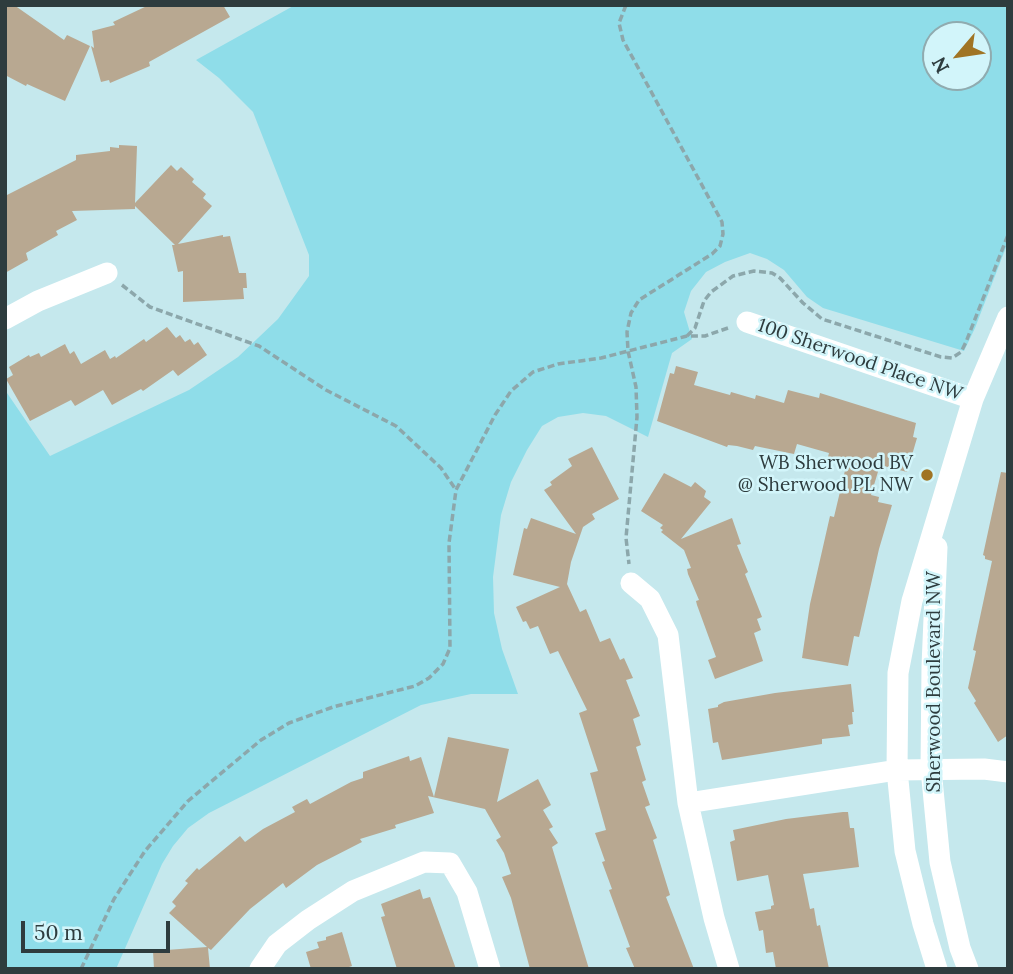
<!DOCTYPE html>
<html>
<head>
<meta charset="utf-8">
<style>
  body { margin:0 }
  #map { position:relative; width:1013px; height:974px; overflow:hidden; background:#c5e8ed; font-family:Lora,serif }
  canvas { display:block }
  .frame { position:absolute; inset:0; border:7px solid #2e3c3e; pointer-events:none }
  .north { position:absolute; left:922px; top:21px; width:70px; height:70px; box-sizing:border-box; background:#d2f5fa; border:2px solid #90abaf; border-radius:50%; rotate:241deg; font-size:19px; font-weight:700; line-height:28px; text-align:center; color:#2e3c3e }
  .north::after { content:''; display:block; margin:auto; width:24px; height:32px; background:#a07424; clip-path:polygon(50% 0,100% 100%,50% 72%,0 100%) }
  .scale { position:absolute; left:21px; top:921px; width:149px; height:32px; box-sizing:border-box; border:4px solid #2e3c3e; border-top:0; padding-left:9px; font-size:21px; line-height:24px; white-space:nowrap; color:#2e3c3e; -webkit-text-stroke:5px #d2f5fa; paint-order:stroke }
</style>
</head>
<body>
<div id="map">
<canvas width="1013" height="974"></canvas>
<div class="frame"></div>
<div class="north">N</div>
<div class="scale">50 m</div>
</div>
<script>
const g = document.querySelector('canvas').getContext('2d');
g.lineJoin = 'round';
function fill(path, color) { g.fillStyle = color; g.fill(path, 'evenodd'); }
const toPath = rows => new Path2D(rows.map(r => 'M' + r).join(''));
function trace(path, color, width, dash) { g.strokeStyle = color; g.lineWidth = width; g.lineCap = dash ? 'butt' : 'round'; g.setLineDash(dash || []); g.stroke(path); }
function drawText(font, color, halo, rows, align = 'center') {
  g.font = font + ' Lora,serif'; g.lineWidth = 5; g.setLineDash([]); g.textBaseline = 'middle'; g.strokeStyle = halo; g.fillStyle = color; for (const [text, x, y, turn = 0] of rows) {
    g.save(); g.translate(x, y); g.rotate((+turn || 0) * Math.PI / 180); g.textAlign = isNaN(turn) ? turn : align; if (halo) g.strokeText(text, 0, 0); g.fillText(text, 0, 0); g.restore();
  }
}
const green = toPath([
  [295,5,1008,5,1008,242,975,328,964,351,823,308,807,297,784,270,767,259,750,253,725,262,706,272,691,291,684,312,692,339,672,353,648,437,606,416,583,413,558,417,542,426,527,450,511,482,501,515,493,577,494,613,502,649,518,694,471,694,421,705,209,813,188,828,173,846,162,864,116,969,5,969,5,390,50,456,189,390,238,357,278,319,309,276,309,255,253,112,219,78,196,60],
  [936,35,978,35,978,77,936,77]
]);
const building = toPath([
  [5,5,14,5,64,40,67,35,90,46,65,101,27,84,26,86,5,75],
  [149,5,223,5,230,17,149,62,150,66,110,83,109,80,101,82,91,46,94,48,92,31,115,25,113,22],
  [119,145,137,146,135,203,171,165,177,171,181,167,194,179,192,182,206,194,203,198,212,206,178,244,223,235,223,237,230,236,239,273,246,273,247,288,243,288,244,299,183,302,183,271,178,272,172,245,175,245,135,206,135,209,72,211,77,220,56,231,58,235,26,253,28,260,5,273,5,196,76,160,76,155,110,151,110,147,119,148],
  [167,327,176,338,180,335,185,342,190,339,194,345,198,342,207,355,178,376,173,370,143,391,141,389,112,405,103,390,75,406,71,400,30,421,6,379,13,375,9,367,29,355,30,357,39,353,41,357,65,344,70,354,74,351,81,364,105,350,110,359,115,356,116,358,144,339,146,342],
  [676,366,698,372,694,385,730,395,731,392,755,399,756,395,784,403,788,390,819,398,820,393,916,423,913,437,917,438,907,472,880,465,871,495,879,497,878,502,892,505,879,549,859,637,854,636,848,666,802,658,810,604,830,516,834,517,847,462,828,457,829,453,797,444,794,454,755,446,753,450,737,446,728,445,727,447,657,421,670,373,674,374],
  [592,447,619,499,592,514,595,519,583,527,571,562,567,584,580,612,586,609,600,642,610,638,620,660,624,658,633,678,626,680,640,716,633,719,641,745,636,747,646,780,642,782,650,805,645,807,657,838,653,840,670,895,666,897,694,969,635,969,626,948,630,947,609,890,612,889,602,862,605,861,595,833,606,830,590,773,598,771,579,713,587,710,558,651,550,654,538,626,530,629,526,621,523,622,516,607,560,587,513,575,516,562,524,528,527,529,531,518,576,534,544,490,552,485,550,482,572,466,568,459],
  [1001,472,1008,473,1008,735,998,742,974,703,976,701,968,688,976,651,973,650,992,561,985,559,985,556,983,555],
  [664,473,691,487,695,482,706,491,704,497,711,502,681,539,732,518,741,544,737,545,748,572,745,574,762,617,757,619,761,630,754,633,763,661,715,679,708,660,716,657,697,605,696,601,699,600,688,574,687,569,691,568,684,550,661,532,663,530,660,528,663,525,641,511],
  [851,684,854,712,852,712,853,724,848,725,850,736,822,739,822,744,722,760,718,742,713,743,708,709,718,707,718,705,724,702,775,693],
  [448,737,509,749,497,802,538,779,551,805,543,810,553,827,549,829,558,843,552,847,589,969,530,969,511,898,502,877,511,874,504,853,496,840,501,837,485,809,428,796,434,813,395,825,396,828,360,839,362,842,317,865,286,888,283,883,250,909,211,950,208,948,210,969,154,969,153,951,207,947,169,913,176,906,172,902,188,883,185,881,197,868,199,870,240,836,245,842,263,829,295,812,292,807,307,799,310,804,351,782,363,778,363,772,409,756,410,761,421,757,434,797],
  [843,812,848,812,850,828,854,828,859,867,803,874,810,909,814,908,817,926,820,925,829,969,776,969,773,952,766,953,763,930,759,931,755,912,771,909,771,906,774,905,768,875,737,881,730,842,735,840,733,830,786,819],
  [420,889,423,899,430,897,456,969,397,969,381,917,385,916,381,904],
  [342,932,352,966,343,969,311,969,306,952,319,948,317,942,326,940,326,937]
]);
const path = toPath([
  [626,5,619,23,623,40,722,222,723,234,720,246,712,254,639,300,631,313,627,332,628,351,636,387,637,417,626,538,629,564],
  [122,285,150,307,259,346,326,390,396,426,441,468,456,490],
  [687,336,695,328,704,301,711,292,733,276,754,271,772,273,780,278,803,303,822,319,941,357,952,358,961,352,966,342,1008,235],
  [81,969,114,899,145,851,188,801,261,740,289,723,333,707,415,686,429,678,443,664,450,648,449,543,456,490,495,415,511,391,533,372,558,364,601,358,687,336,705,336,728,328]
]);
const minor = toPath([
  [5,319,38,301,107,273],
  [747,322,973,399],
  [937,547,932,666,931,769,940,862,960,948,968,969],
  [631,583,650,599,668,635,688,803,714,918,729,969],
  [688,803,897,770,984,769,1008,772],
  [260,969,277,944,308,920,353,891,424,862,450,863,467,892,490,969],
  [937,969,923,924,905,851,897,770,898,673,912,601,973,399,1008,317]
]);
const markers = [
  [927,475,7,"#a07424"]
];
const streetNames = [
  ["100 Sherwood Place NW",860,360,19],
  ["Sherwood Boulevard NW",935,682,-90]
];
const poiNames = [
  ["WB Sherwood BV",913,464],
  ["@ Sherwood PL NW",913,486]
];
fill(green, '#8fdde9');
fill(building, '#b8a891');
trace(path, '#8ca7ab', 3.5, [7, 3.5]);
trace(minor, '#fff', 21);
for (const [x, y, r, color] of markers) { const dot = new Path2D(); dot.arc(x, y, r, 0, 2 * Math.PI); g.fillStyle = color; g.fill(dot); trace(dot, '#d2f5fa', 2.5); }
drawText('19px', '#2e3c3e', '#d2f5fa', streetNames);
drawText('19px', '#2e3c3e', '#d2f5fa', poiNames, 'right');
</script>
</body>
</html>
